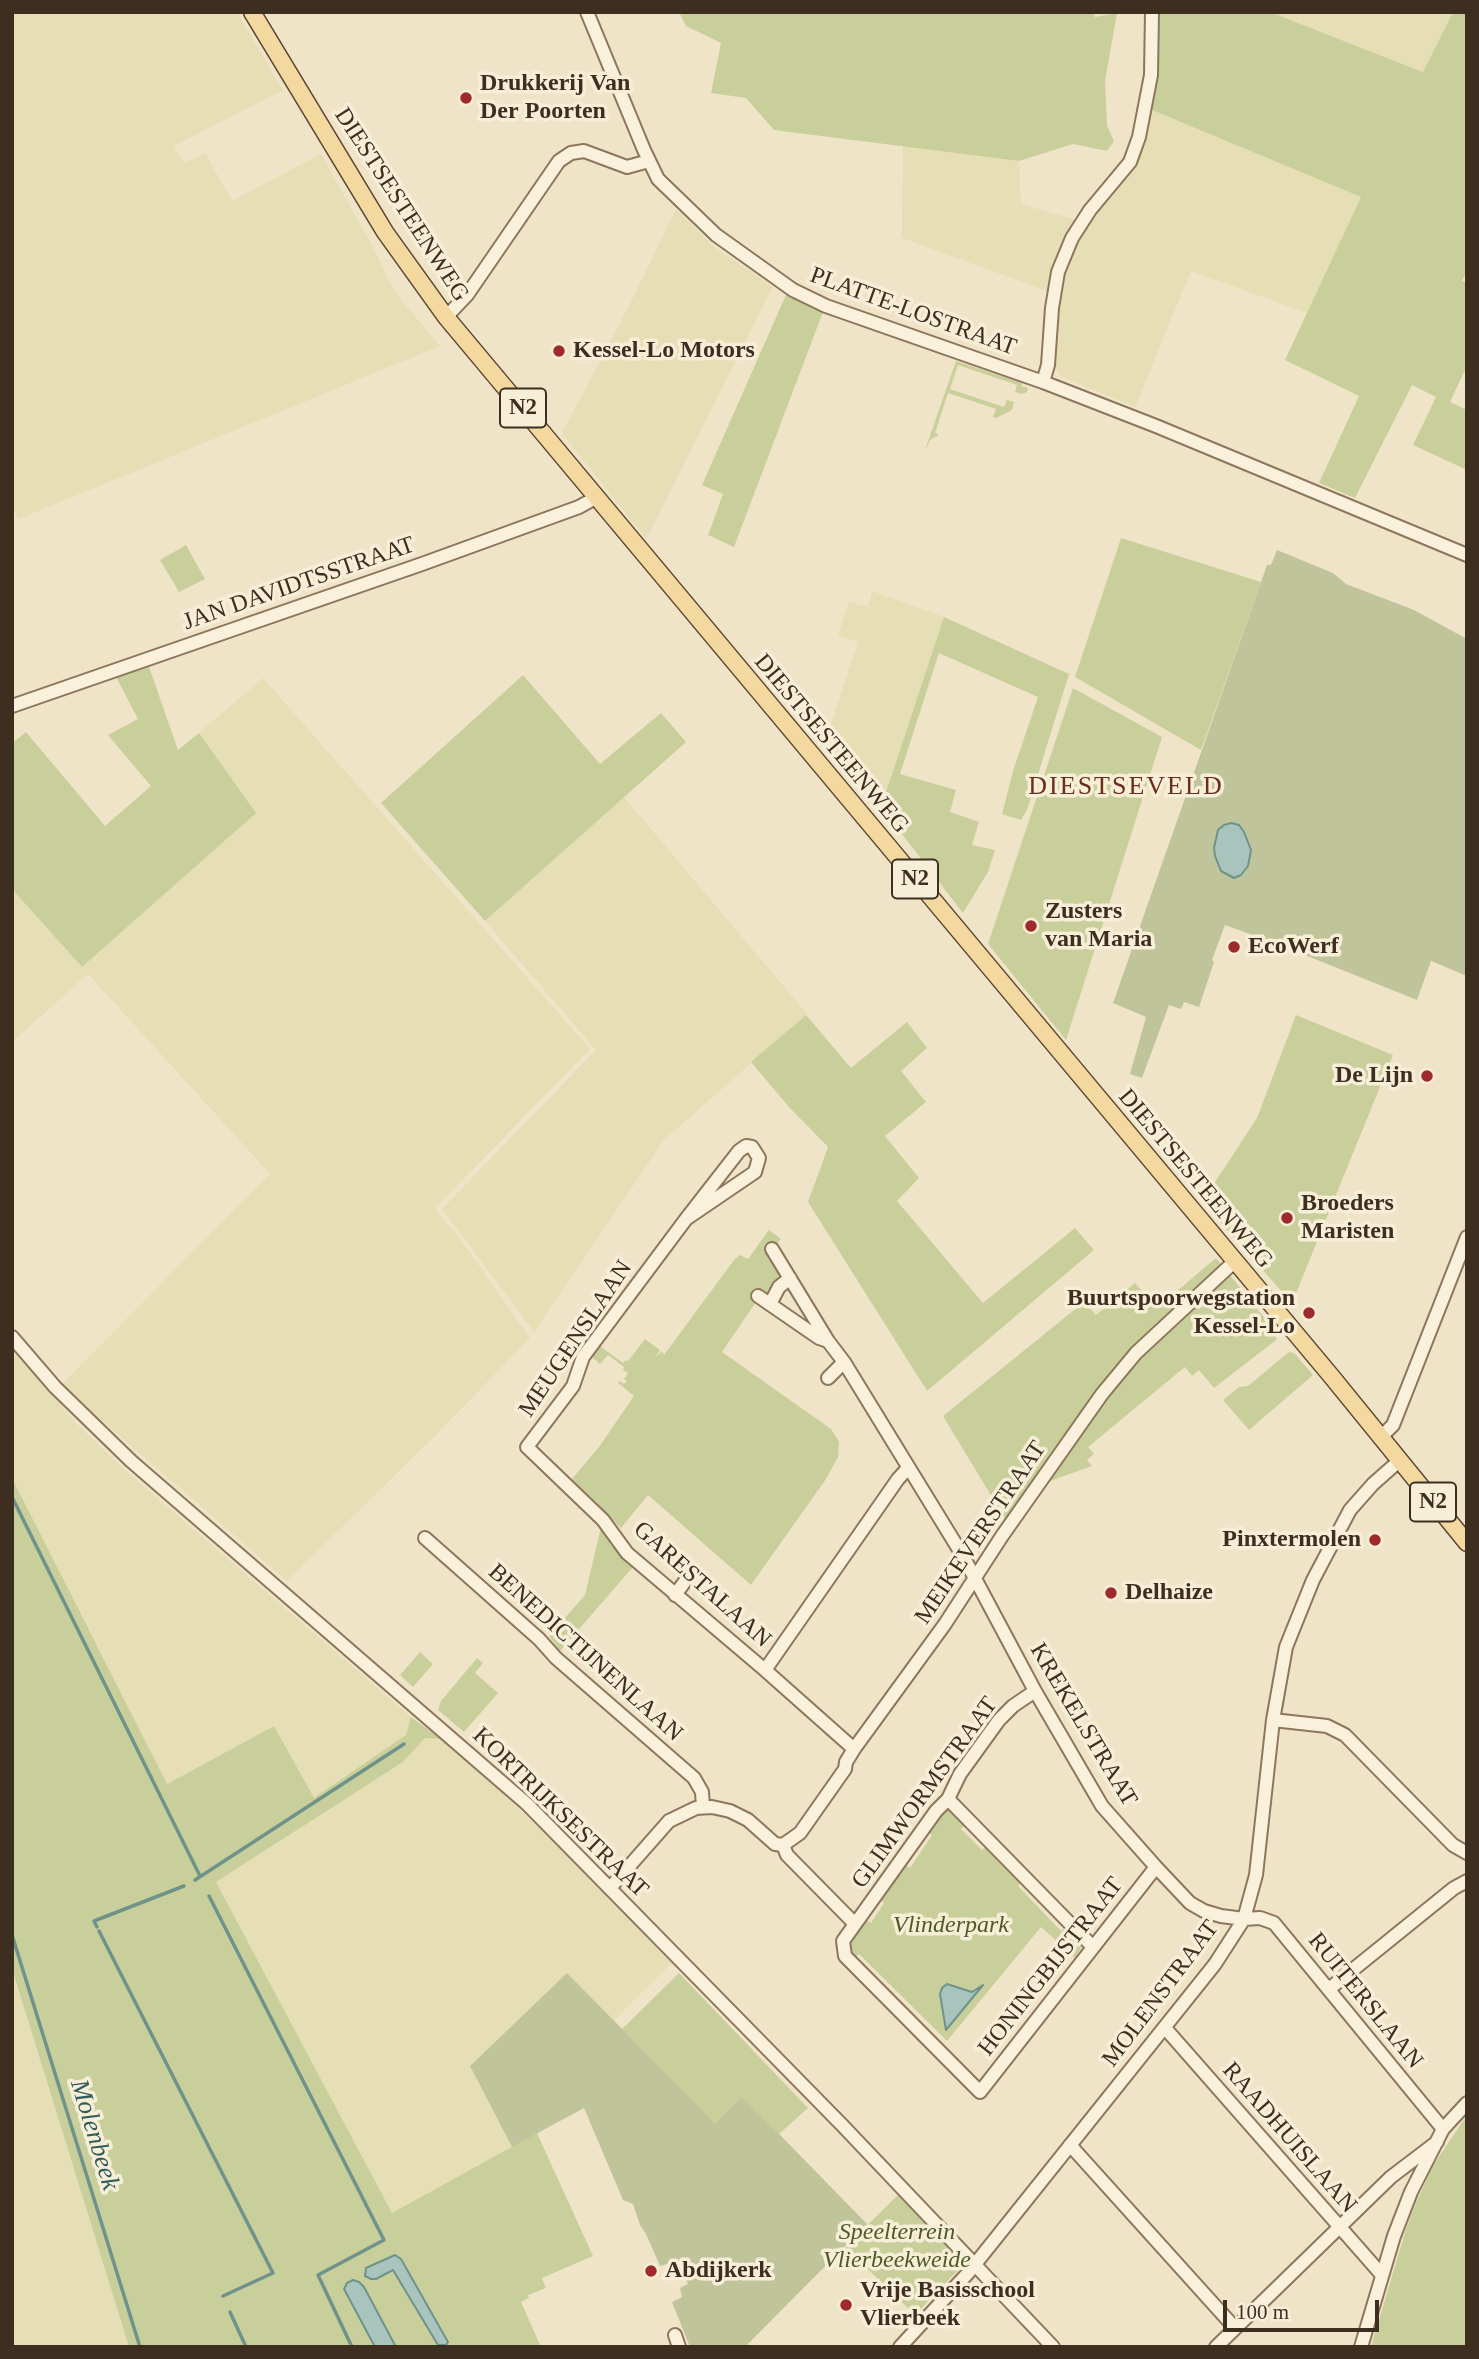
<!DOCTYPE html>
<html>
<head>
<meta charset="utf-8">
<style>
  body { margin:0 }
  #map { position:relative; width:1479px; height:2359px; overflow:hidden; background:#f0e4c8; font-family:Georgia,serif }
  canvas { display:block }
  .frame { position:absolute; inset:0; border:14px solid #3d2e20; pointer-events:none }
  .scale { position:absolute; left:1223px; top:2300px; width:156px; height:32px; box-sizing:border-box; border:4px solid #3d2e20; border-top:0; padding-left:9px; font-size:21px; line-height:24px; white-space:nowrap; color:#3d2e20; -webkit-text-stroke:5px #f7eed8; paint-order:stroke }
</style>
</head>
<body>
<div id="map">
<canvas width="1479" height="2359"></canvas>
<div class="frame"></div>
<div class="scale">100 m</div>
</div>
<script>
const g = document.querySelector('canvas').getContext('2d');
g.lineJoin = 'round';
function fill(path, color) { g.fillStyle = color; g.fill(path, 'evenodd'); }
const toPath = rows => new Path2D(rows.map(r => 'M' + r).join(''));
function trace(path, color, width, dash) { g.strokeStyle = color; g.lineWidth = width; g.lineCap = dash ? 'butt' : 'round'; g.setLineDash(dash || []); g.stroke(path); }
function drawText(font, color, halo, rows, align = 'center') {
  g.font = font + ' Georgia,serif'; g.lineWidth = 7; g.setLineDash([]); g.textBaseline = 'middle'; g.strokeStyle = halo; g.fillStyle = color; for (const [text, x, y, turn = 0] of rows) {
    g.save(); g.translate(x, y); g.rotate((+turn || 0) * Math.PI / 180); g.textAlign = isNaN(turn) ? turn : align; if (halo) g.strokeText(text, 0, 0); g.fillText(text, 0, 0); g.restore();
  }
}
const farmland = toPath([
  [12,12,237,12,283,90,174,146,184,163,205,153,232,201,321,154,374,249,394,291,440,346,19,519,12,507],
  [1270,12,1453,12,1424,72],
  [1152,110,1362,196,1307,313,1191,271,1135,407,1063,377,1057,372,1053,352,1066,272,1078,239,1135,166,1147,135],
  [903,146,1019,161,1021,204,1076,220,1060,248,1051,274,1050,292,902,238],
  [676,209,713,246,773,287,646,539,562,433,631,302],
  [872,591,944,617,881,807,825,742,858,642,838,635,849,602,868,607],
  [263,678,590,1049,435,1208,463,1243,530,1338,434,1437,287,1581,61,1385,270,1174,88,974,12,1042,12,889,82,967,255,813,199,733],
  [624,797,807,1014,664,1140,534,1332,442,1209,596,1050,485,921],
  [12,1347,78,1425,125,1470,411,1717,406,1735,314,1799,274,1726,167,1784,12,1478],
  [425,1738,441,1739,495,1786,572,1859,672,1963,614,2020,567,1973,470,2066,512,2147,392,2214,216,1882,403,1762],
  [12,1980,15,1980,129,2347,12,2347]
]);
const green = toPath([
  [679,12,1093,12,1095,17,1117,13,1105,81,1107,126,1114,141,1107,151,1073,144,1019,161,774,130,746,98,711,93,721,43,686,26],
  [1157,12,1270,12,1423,72,1453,12,1467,12,1467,271,1462,281,1467,283,1467,366,1450,402,1467,410,1467,470,1413,445,1436,397,1412,385,1355,498,1319,483,1359,396,1285,360,1361,197,1152,110],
  [786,295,823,312,734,547,708,535,723,494,702,485],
  [956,361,1022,383,1021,386,1028,388,1027,392,1022,394,1015,392,1017,385,958,365,950,389,1004,407,1007,400,1014,402,1012,410,996,418,993,417,996,409,948,393,935,433,939,435,930,440,924,453],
  [1121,538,1261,582,1201,750,1075,677],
  [186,545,205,579,179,592,160,560],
  [944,617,1069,674,1027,810,1021,820,1002,814,1013,771,1038,697,939,653,900,774,956,790,950,812,979,822,972,845,995,850,988,872,963,913,881,807],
  [148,664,178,750,199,733,256,813,82,967,12,889,12,737,15,741,26,732,105,826,151,786,108,735,138,719,115,675],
  [523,675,600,764,661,713,686,742,485,921,381,803],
  [1073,688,1162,737,1066,1040,988,944],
  [806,1015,851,1068,907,1022,927,1048,901,1071,926,1102,885,1136,919,1178,897,1201,983,1303,1075,1228,1094,1250,927,1391,808,1202,828,1147,789,1107,751,1062],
  [1296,1015,1393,1055,1292,1303,1202,1202,1257,1118],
  [769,1230,781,1239,776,1245,779,1280,775,1288,754,1300,756,1302,722,1352,831,1429,839,1442,838,1457,826,1479,751,1585,648,1495,621,1528,571,1480,599,1447,634,1396,618,1383,619,1381,624,1384,627,1381,624,1379,628,1373,623,1370,624,1367,608,1355,600,1364,592,1357,600,1346,623,1363,626,1360,628,1361,645,1339,660,1350,656,1357,662,1351,664,1355,734,1260,740,1255,748,1259],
  [1216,1258,1276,1332,1276,1340,1214,1388,1199,1370,1192,1376,1185,1367,1088,1447,1094,1454,1087,1460,1092,1466,1047,1482,1007,1522,943,1416,1084,1302,1096,1315,1135,1283,1157,1308],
  [1289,1352,1294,1353,1313,1375,1249,1430,1223,1400,1239,1387,1248,1386],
  [12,1478,167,1784,274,1726,314,1798,406,1735,411,1717,441,1739,425,1738,403,1762,216,1882,392,2213,537,2133,593,2256,542,2278,546,2288,528,2295,529,2298,521,2302,541,2347,129,2347,12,1969],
  [601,1527,611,1545,633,1567,560,1651,549,1636,585,1595],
  [420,1652,433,1664,413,1687,400,1675],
  [477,1658,483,1663,475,1673,498,1693,464,1732,438,1710,441,1701],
  [945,1809,951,1809,967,1823,961,1829,982,1850,988,1845,1023,1880,1018,1886,1061,1931,1067,1926,1079,1937,1081,1948,1075,1958,1041,1927,947,2041,859,1954,853,1960,848,1951,848,1945,856,1931,865,1919,871,1923,884,1903,879,1899,903,1863,910,1868,932,1835,926,1830],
  [679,1973,808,2108,779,2134,742,2096,715,2123,622,2029],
  [1467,2115,1467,2347,1371,2347,1406,2229,1417,2200,1434,2164],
  [898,2195,959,2259,961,2264,959,2269,915,2315,845,2247]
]);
const cemetery = toPath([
  [1277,550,1333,573,1346,584,1414,610,1467,639,1467,976,1431,961,1417,1000,1260,937,1255,948,1246,945,1250,934,1225,925,1212,960,1214,962,1199,1007,1184,1002,1181,1009,1169,1005,1142,1078,1130,1074,1146,1017,1113,1003,1261,582,1267,565,1271,565],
  [567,1973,715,2123,742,2096,867,2224,745,2347,690,2347,672,2302,682,2297,680,2288,688,2284,681,2269,673,2273,667,2264,660,2266,646,2234,640,2225,633,2204,623,2200,584,2108,512,2147,470,2066]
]);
const water = toPath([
  [1231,823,1239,825,1244,832,1251,850,1248,866,1241,875,1234,878,1221,871,1215,856,1214,848,1218,830,1224,825,1231,823],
  [947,1984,972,1992,983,1985,946,2030,940,1994,942,1988,947,1984],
  [395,2255,401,2259,448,2342,446,2345,438,2345,393,2270,376,2279,371,2279,365,2276,366,2268,395,2255],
  [353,2280,359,2282,364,2287,396,2347,375,2347,344,2289,347,2283,353,2280]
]);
const stream = toPath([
  [12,1497,200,1876],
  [195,1880,404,1744],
  [209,1896,384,2240,318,2275,352,2347],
  [97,1927,94,1921,184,1886],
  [99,1931,273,2273,223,2296],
  [12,1935,140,2347],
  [230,2312,246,2347]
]);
const minor = toPath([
  [587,12,644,150,658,179,716,235,793,290,826,306,1043,382,1156,426,1467,555],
  [446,317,467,295,559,161,571,153,584,151,627,167,649,161],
  [1043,382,1048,365,1052,308,1058,272,1072,238,1090,210,1130,162,1139,137,1151,75,1152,12],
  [12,706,422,564,579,507,597,497],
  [686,1219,755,1172,759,1158,752,1147,746,1146,739,1151,686,1219,583,1357,573,1386,527,1447,603,1520,627,1553,765,1670,854,1749],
  [758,1296,819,1338,828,1341,772,1249],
  [770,1304,779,1287,790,1278],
  [12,1337,55,1387,131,1461,527,1804,842,2125,1053,2347],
  [828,1341,844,1362,963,1556,1035,1691,1102,1806,1156,1867,1190,1903,1204,1911,1221,1916,1244,1919,1260,1918,1274,1923,1443,2129],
  [828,1378,844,1362],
  [1381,1437,1393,1425,1467,1237],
  [425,1538,539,1639,556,1658,694,1778,702,1792,703,1807],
  [675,1595,686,1580],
  [765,1670,898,1479,908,1468],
  [1035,1691,1013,1706,999,1720,960,1774,948,1799,936,1811,843,1941,845,1956,980,2092,1156,1867],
  [1273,1720,1327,1726,1345,1735,1453,1845,1467,1853],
  [948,1799,1092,1946],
  [783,1845,800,1833,845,1769,846,1762,854,1749,945,1624,1002,1536,1102,1394,1136,1353,1235,1261],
  [783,1845,787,1855,855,1924],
  [610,1888,669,1821,696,1808,712,1807,730,1811,748,1820,775,1844,783,1845],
  [1329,1989,1454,1888,1467,1881],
  [1165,2028,1382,2275],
  [1070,2145,1235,2328],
  [675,2335,679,2347],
  [900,2347,968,2273,1215,1964,1244,1919,1256,1875,1273,1720,1286,1647,1313,1580,1350,1510,1373,1484,1399,1461],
  [1216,2347,1391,2177,1437,2142],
  [1361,2347,1394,2236,1411,2192,1443,2129,1467,2103]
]);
const major = toPath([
  [252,12,385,232,446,317,1332,1377,1467,1543]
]);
const markers = [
  [466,98,7,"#9e2a2b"],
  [559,351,7,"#9e2a2b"],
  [1031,926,7,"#9e2a2b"],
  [1234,947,7,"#9e2a2b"],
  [1427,1076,7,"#9e2a2b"],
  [1287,1218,7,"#9e2a2b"],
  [1309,1313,7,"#9e2a2b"],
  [1375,1540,7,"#9e2a2b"],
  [1111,1593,7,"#9e2a2b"],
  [651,2271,7,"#9e2a2b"],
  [846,2305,7,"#9e2a2b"]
];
const shields = [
  [523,408,46],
  [915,879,46],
  [1433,1502,46]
];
const shieldNames = [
  ["N2",523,408],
  ["N2",915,879],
  ["N2",1433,1502]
];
const poiNames = [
  ["Drukkerij Van",480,84],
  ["Der Poorten",480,112],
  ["Kessel-Lo Motors",573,351],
  ["Zusters",1045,912],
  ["van Maria",1045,940],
  ["EcoWerf",1248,947],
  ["De Lijn",1413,1076,"right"],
  ["Broeders",1301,1204],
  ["Maristen",1301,1232],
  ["Buurtspoorwegstation",1295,1299,"right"],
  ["Kessel-Lo",1295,1327,"right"],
  ["Pinxtermolen",1361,1540,"right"],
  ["Delhaize",1125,1593],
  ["Abdijkerk",665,2271],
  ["Vrije Basisschool",860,2291],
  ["Vlierbeek",860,2319]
];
const streetNames = [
  ["DIESTSESTEENWEG",401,205,57],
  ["PLATTE-LOSTRAAT",913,312,20],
  ["JAN DAVIDTSSTRAAT",299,584,-19],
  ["DIESTSESTEENWEG",831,744,50],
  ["DIESTSESTEENWEG",1195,1179,50],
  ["MEUGENSLAAN",576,1339,-56],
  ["MEIKEVERSTRAAT",981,1533,-56],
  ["GARESTALAAN",702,1585,42],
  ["BENEDICTIJNENLAAN",585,1653,42],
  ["KREKELSTRAAT",1083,1725,59],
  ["GLIMWORMSTRAAT",925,1793,-54],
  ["KORTRIJKSESTRAAT",560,1813,44],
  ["HONINGBIJSTRAAT",1051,1967,-52],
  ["MOLENSTRAAT",1161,1994,-53],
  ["RUITERSLAAN",1365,2001,51],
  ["RAADHUISLAAN",1289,2138,49]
];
const parkNames = [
  ["Vlinderpark",951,1926],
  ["Speelterrein",897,2233],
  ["Vlierbeekweide",897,2261]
];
const neighbourhoodNames = [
  ["DIESTSEVELD",1126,787]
];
const waterNames = [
  ["Molenbeek",94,2135,73]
];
fill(farmland, '#e6deb5');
fill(green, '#c9cf9b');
fill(cemetery, '#bfc49a');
fill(water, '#a9c4bc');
trace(water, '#6f938a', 2);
trace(stream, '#6f938a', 3.5);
trace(minor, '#8d765c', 16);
trace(major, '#5b4430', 19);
trace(minor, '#faf1dc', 12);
trace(major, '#f3d9a0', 16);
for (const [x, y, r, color] of markers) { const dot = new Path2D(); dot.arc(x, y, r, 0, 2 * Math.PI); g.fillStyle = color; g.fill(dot); trace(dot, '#f7eed8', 2.5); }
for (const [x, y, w] of shields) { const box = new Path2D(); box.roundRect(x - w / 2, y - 19.5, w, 39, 5); g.fillStyle = '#f7eed8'; g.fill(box); trace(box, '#3d2e20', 2); }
drawText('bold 23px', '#3d2e20', null, shieldNames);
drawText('bold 24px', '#3d2e20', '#f7eed8', poiNames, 'left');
drawText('24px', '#3d2e20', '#f7eed8', streetNames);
drawText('italic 24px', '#4d5a26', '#f7eed8', parkNames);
g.letterSpacing = '2px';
drawText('26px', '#6b2e1e', '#f7eed8', neighbourhoodNames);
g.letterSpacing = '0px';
drawText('italic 26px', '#2f5d5a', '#f7eed8', waterNames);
</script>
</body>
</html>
